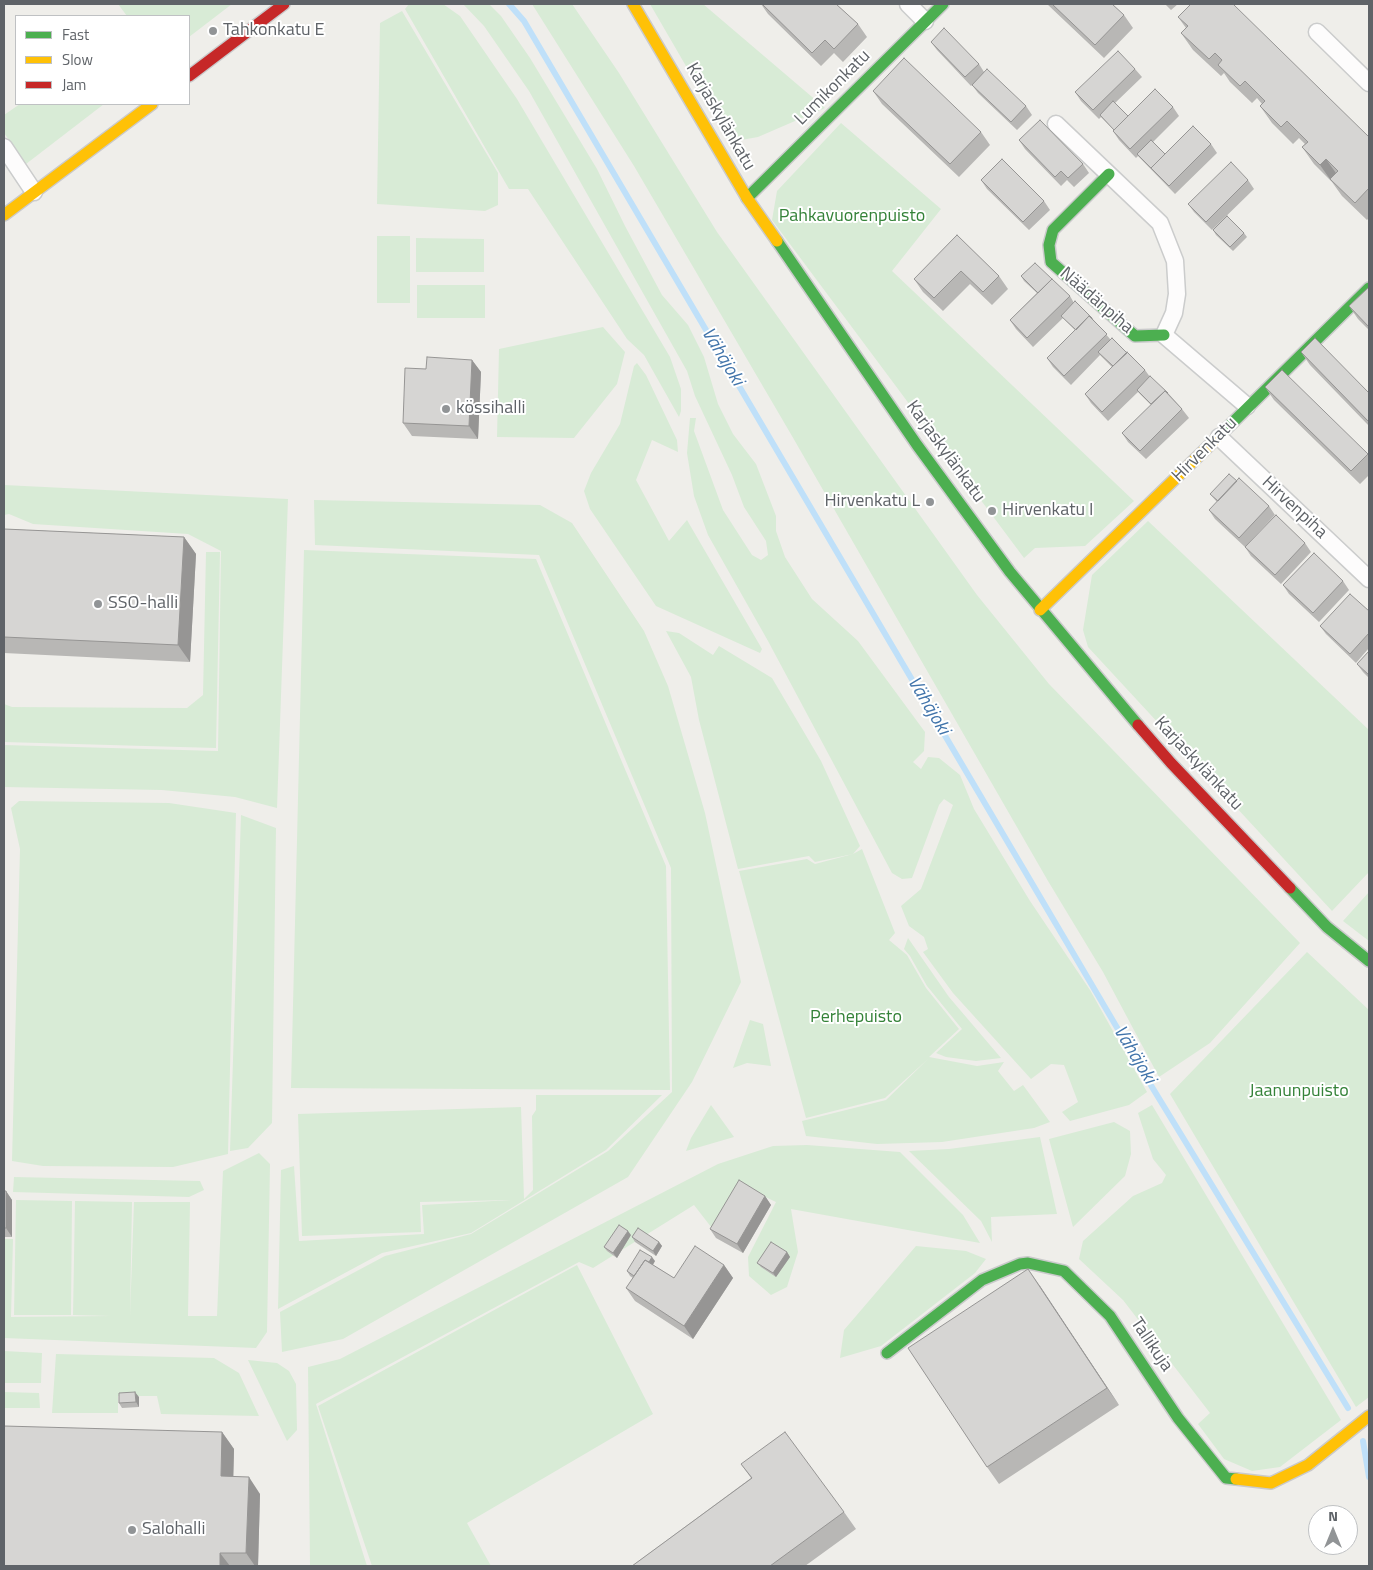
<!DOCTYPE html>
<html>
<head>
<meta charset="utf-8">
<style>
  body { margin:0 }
  #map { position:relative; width:1373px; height:1570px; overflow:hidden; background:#efeeea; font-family:"Titillium Web",sans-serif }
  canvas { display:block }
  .frame { position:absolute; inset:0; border:5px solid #5f6368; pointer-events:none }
  .legend { position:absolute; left:15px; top:15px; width:175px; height:90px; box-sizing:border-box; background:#fff; border:1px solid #bfc1c3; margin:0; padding:6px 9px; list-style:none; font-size:15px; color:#5f6368 }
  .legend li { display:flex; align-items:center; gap:10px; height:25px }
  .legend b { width:25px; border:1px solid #bfc1c3 }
  .north { position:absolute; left:1308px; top:1505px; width:50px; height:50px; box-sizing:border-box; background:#fff; border:1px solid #bfc1c3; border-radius:50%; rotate:0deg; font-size:14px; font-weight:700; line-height:20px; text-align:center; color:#5f6368 }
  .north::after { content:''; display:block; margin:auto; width:18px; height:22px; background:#919496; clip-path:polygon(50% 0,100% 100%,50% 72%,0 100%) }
</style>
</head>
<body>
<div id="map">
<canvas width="1373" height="1570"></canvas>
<div class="frame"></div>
<ul class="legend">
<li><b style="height:6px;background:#4caf50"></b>Fast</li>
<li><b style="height:6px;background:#ffc107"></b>Slow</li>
<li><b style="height:6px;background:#c62828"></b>Jam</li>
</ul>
<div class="north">N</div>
</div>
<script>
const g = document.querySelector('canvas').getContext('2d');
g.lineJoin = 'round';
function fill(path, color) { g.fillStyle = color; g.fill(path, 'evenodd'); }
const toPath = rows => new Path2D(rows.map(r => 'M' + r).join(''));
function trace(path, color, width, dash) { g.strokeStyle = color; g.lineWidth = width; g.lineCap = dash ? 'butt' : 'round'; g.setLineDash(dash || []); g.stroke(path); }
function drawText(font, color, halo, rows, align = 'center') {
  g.font = font + ' "Titillium Web",sans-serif'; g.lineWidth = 4; g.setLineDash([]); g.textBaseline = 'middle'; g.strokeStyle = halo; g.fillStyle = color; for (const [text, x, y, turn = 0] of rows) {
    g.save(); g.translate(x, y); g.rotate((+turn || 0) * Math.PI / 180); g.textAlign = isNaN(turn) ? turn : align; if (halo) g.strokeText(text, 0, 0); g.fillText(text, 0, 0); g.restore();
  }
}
const green = toPath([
  [118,4,232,4,189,37,189,16,127,16],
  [409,4,443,4,460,16,517,99,670,357,681,389,681,411,679,417,644,355,627,339,528,189,509,189,405,9],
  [463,4,489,4,501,16,530,58,597,169,625,226,662,295,688,325,704,357,718,404,733,434,756,464,776,516,776,531,785,557,812,599,858,641,925,732,924,751,913,762,921,769,928,757,939,758,960,775,974,809,1030,901,1090,990,1147,1092,1129,1105,1070,1121,1062,1112,1078,1102,1064,1065,1051,1064,1031,1079,953,993,923,952,928,949,924,937,909,926,901,906,921,889,953,805,944,799,939,805,912,878,902,879,892,873,768,641,708,535,694,496,687,453,690,418,696,418,694,431,723,510,752,555,761,560,768,555,766,541,744,507,732,475,695,396,687,371,529,91,484,26],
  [532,4,572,4,619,73,717,232,977,595,1049,684,1300,943,1210,1043,1159,1077,1103,972,1048,881,792,436,634,166],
  [650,4,703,4,825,108,758,137,730,142],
  [402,11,498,173,498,205,485,211,377,204,380,23],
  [20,104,104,104,26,164,4,133,4,115],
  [841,123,941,209,892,271,1134,501,1085,546,1035,548,1024,558,772,220,777,191],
  [377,236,410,236,410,303,377,303],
  [416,238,484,239,484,272,416,272],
  [417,285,485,285,485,318,417,318],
  [603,327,625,352,617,384,574,438,497,437,499,349],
  [637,363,646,375,677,440,678,452,652,440,636,480,669,541,687,520,762,649,760,653,656,606,590,509,584,491,591,473,620,424,634,366],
  [4,485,288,499,277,808,235,797,162,790,4,787,4,745,218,751,221,551,188,534,33,524,9,514,4,515],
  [314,500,540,505,572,523,644,631,668,686,705,813,741,982,692,1082,628,1177,343,1339,282,1352,280,1312,385,1256,471,1234,608,1151,672,1092,671,868,539,555,315,545],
  [1148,521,1369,730,1369,872,1332,911,1088,647,1083,630,1092,575],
  [304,550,536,559,666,866,670,1090,291,1088],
  [206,552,220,552,216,748,4,742,4,704,12,707,187,708,203,695],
  [666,631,679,633,713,655,719,646,772,678,821,761,860,846,853,854,862,849,895,933,889,940,907,955,926,988,959,1029,929,1057,977,1066,1004,1062,998,1071,1014,1091,1023,1085,1050,1122,1034,1128,942,1142,877,1144,806,1136,802,1121,886,1100,928,1059,885,1098,806,1118,739,871,807,859,815,864,853,854,815,862,809,856,738,869,699,720,691,677],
  [19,801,169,803,236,813,228,1154,173,1167,43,1166,12,1161,20,849,11,808],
  [241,815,276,828,272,1123,248,1148,230,1151],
  [1369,892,1369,941,1343,921],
  [908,938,949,997,1001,1058,976,1061,946,1057,936,1053,962,1029,927,986,910,956,904,949],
  [1307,952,1369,1010,1369,1397,1356,1407,1170,1094],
  [750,1020,763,1024,771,1066,747,1063,733,1068],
  [536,1095,662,1095,606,1150,471,1233,382,1253,278,1309,281,1170,294,1166,299,1241,424,1234,422,1205,511,1200,420,1202,421,1232,302,1236,298,1114,521,1107,524,1199,533,1190,532,1116,536,1110],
  [711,1105,734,1137,686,1151,691,1138],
  [1152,1105,1341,1420,1280,1467,1252,1471,1224,1459,1198,1424,1210,1413,1123,1300,1079,1259,1083,1241,1133,1196,1162,1183,1166,1175,1153,1159,1138,1113],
  [1114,1122,1130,1131,1131,1154,1125,1176,1073,1227,1049,1139],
  [1040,1137,1057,1214,991,1217,992,1242,981,1221,909,1151,949,1149],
  [807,1145,900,1152,963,1215,980,1243,791,1209,798,1252,787,1287,771,1295,749,1276,748,1257,776,1202,742,1186,715,1232,694,1205,593,1268,579,1262,316,1404,367,1566,310,1566,308,1367,340,1359,718,1164,773,1146],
  [259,1153,270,1164,267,1332,256,1348,4,1338,4,1239,13,1239,11,1317,111,1316,73,1315,75,1201,132,1202,130,1316,134,1202,190,1202,188,1316,217,1316,223,1171],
  [14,1177,200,1181,204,1190,189,1197,13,1192],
  [16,1200,72,1201,71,1315,14,1315],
  [916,1246,966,1251,986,1259,975,1273,881,1346,840,1358,844,1330],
  [577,1265,653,1414,467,1523,491,1566,372,1566,318,1406],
  [4,1351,42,1353,41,1383,4,1383],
  [56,1354,214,1358,239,1373,259,1416,161,1414,157,1396,118,1396,118,1413,52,1413],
  [248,1360,277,1363,289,1371,296,1384,297,1430,287,1441],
  [4,1392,39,1393,40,1408,4,1408]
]);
const stream = toPath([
  [509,4,524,21,1152,1087,1348,1408],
  [1363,1441,1369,1477]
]);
const street = toPath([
  [908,4,925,21],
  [1317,32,1369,83],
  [1056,124,1160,223,1175,261,1177,294,1174,313,1164,335,1247,406],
  [4,147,34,192],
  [1219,437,1369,579]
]);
const fast = toPath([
  [1109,174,1053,230,1049,245,1051,262,1135,336,1164,335],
  [747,198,943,4],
  [777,241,917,445,1010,572,1138,725],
  [1219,436,1369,288],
  [1290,888,1327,927,1369,961],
  [887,1353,982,1280,1020,1264,1028,1263,1064,1271,1110,1316,1178,1418,1226,1478,1236,1479]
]);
const slow = toPath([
  [633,4,747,198,777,241],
  [4,215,152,104],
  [1040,610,1219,436],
  [1236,1479,1271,1483,1308,1465,1369,1416]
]);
const jam = toPath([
  [189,76,284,4],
  [1138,725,1171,763,1290,888]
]);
const wall = toPath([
  [761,4,836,4,858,24,867,37,843,62,834,53,821,66,768,14],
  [1047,4,1112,4,1124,15,1133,28,1104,58],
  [1165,4,1178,4,1171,10],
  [1178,17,1369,137,1369,218,1367,220,1342,196,1332,182,1314,164,1302,147,1305,144,1299,138,1293,144,1272,123,1260,106,1262,104,1257,98,1252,103,1230,82,1224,73,1221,76,1193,50,1181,33,1186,28],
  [931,42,979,64,984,72,1026,106,1032,115,1017,130,978,93,972,85,971,86,937,50],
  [1135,69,1142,77,1115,103,1128,116,1173,107,1179,116,1153,142,1165,154,1211,144,1217,153,1175,194,1138,156,1136,158,1119,140,1113,131,1114,130,1101,117,1099,119,1081,101,1075,92],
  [873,91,981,132,990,145,959,177,882,104],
  [1019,140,1083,164,1089,173,1074,187,1067,180,1061,186,1025,149],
  [981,180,1044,201,1050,210,1029,230,987,189],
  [1248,180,1254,189,1212,230,1194,212,1188,204],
  [1213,230,1244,233,1247,237,1233,251,1216,235],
  [957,235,999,276,1008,289,992,305,970,284,943,311,923,292,914,279],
  [1021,276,1070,296,1074,303,1092,318,1110,339,1145,370,1150,377,1168,393,1182,409,1189,418,1146,459,1128,442,1122,433,1151,405,1138,392,1108,421,1091,403,1085,394,1112,367,1100,355,1071,385,1053,367,1047,358,1075,330,1063,318,1033,347,1016,329,1010,320,1037,293,1024,281],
  [1369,287,1369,330,1358,319,1349,306],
  [1301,352,1369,393,1369,426,1310,365],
  [472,360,481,372,478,439,412,436,403,423,426,369],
  [1265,387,1368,454,1369,456,1369,475,1360,484,1274,400],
  [1237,481,1269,506,1275,515,1245,547,1215,519,1209,510,1217,502,1210,494],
  [4,529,184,537,196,554,190,662,4,653],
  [1305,543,1311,552,1281,584,1251,556,1245,547],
  [1343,581,1349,590,1319,622,1289,594,1283,585],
  [1369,611,1369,648,1356,663,1326,634,1320,626],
  [1369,651,1369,678,1363,672,1357,664],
  [4,1191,6,1191,12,1200,12,1237,4,1237],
  [765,1196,771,1205,743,1253,716,1238,710,1229],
  [631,1235,617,1258,607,1251,604,1247],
  [632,1237,659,1242,662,1246,656,1256,635,1242],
  [787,1252,790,1257,776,1277,761,1267,757,1263],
  [655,1261,653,1265,674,1278,724,1265,733,1278,693,1339,635,1301,626,1288,633,1278,630,1276,627,1271],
  [1040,1286,1119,1405,999,1484,987,1467],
  [139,1397,139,1407,122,1408,119,1403],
  [222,1432,234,1449,233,1476,260,1494,258,1566,4,1566],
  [741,1464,844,1512,856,1529,805,1566,632,1566,751,1478]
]);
const shadedWall = toPath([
  [1326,159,1338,176,1330,179,1332,182,1320,165],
  [472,360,481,372,478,439,469,426],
  [184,537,196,554,190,662,178,645],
  [6,1191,12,1200,12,1237,6,1228],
  [765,1196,771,1205,743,1253,737,1244],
  [628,1231,631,1235,617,1258,613,1253],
  [659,1242,662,1246,656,1256,653,1251],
  [787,1252,790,1257,776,1277,773,1273],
  [652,1257,655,1261,641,1283,638,1278],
  [724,1265,733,1278,693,1339,684,1326],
  [1028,1269,1040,1286,1119,1405,1107,1388],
  [135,1392,139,1397,139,1407,136,1402],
  [222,1432,234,1449,233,1493,221,1476],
  [249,1477,260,1494,258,1566,255,1566,246,1553],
  [220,1553,230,1566,220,1566]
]);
const building = toPath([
  [762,4,836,4,858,24,834,49,825,40,812,53,762,4],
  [1052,4,1112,4,1124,15,1095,45,1052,4],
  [1191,4,1233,4,1369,137,1369,188,1355,203,1330,179,1338,171,1326,159,1320,165,1302,147,1308,142,1287,121,1281,127,1260,106,1265,101,1245,81,1240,86,1218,65,1222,60,1215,53,1209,59,1181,33,1188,26,1178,17,1191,4],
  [944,28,979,64,965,77,931,42,944,28],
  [1118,51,1135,69,1093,110,1075,92,1118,51],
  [904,58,981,132,950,164,873,91,904,58],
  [987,69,1026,106,1011,122,972,85,987,69],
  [1155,89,1173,107,1130,149,1113,131,1155,89],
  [1113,101,1128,116,1114,130,1100,115,1113,101],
  [1040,120,1083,164,1068,178,1061,171,1055,177,1019,140,1040,120],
  [1193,126,1211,144,1169,186,1151,168,1193,126],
  [1151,140,1165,154,1151,168,1154,171,1137,154,1151,140],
  [1002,159,1044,201,1023,222,981,180,1002,159],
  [1231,162,1248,180,1206,222,1188,204,1231,162],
  [1227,216,1244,233,1230,247,1213,230,1227,216],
  [957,235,999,276,983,292,961,271,934,298,914,279,957,235],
  [1035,263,1052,279,1038,293,1021,276,1035,263],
  [1052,279,1070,296,1027,338,1010,320,1052,279],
  [1369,287,1369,327,1349,306,1369,287],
  [1075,301,1092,318,1092,319,1089,316,1076,330,1061,316,1075,301],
  [1089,316,1107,334,1064,376,1047,358,1089,316],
  [1112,338,1127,353,1113,366,1098,352,1112,338],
  [1315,338,1369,393,1369,422,1301,352,1315,338],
  [1127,352,1145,370,1102,412,1085,394,1127,352],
  [427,357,472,360,469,426,403,423,405,368,426,369,427,357],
  [1282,370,1368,454,1351,471,1265,387,1282,370],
  [1150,376,1168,393,1165,391,1151,404,1137,390,1150,376],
  [1165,391,1182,409,1140,451,1122,433,1165,391],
  [1229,474,1237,481,1218,501,1210,494,1229,474],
  [1239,478,1269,506,1239,538,1209,510,1239,478],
  [1276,515,1305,543,1275,575,1245,547,1276,515],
  [4,529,184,537,178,645,4,637,4,529],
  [1314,553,1343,581,1313,613,1283,585,1314,553],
  [1350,594,1369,611,1369,633,1350,654,1320,626,1350,594],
  [1369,651,1369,675,1357,664,1369,651],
  [739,1180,765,1196,737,1244,710,1229,739,1180],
  [4,1191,6,1191,6,1228,4,1228,4,1191],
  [619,1225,628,1231,613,1253,604,1247,619,1225],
  [638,1228,659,1242,653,1251,632,1237,638,1228],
  [771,1242,787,1252,773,1273,757,1263,771,1242],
  [695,1246,724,1265,684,1326,626,1288,645,1260,674,1278,695,1246],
  [640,1250,652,1257,649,1262,645,1260,634,1276,627,1271,640,1250],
  [1028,1269,1107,1388,987,1467,908,1348,1028,1269],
  [135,1392,136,1402,119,1403,119,1393,135,1392],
  [4,1426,222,1432,221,1476,249,1477,246,1553,220,1553,220,1566,4,1566,4,1426],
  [785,1432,844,1512,770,1566,632,1566,752,1478,741,1464,785,1432]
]);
const markers = [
  [213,31,5,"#919496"],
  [446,409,5,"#919496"],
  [930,502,5,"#919496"],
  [992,511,5,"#919496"],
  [98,604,5,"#919496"],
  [132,1530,5,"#919496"]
];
const poiNames = [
  ["Tahkonkatu E",223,31],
  ["kössihalli",456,409],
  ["Hirvenkatu L",920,502,"right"],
  ["Hirvenkatu I",1002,511],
  ["SSO-halli",108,604],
  ["Salohalli",142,1530]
];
const streetNames = [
  ["Lumikonkatu",833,88,-45],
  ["Karjaskylänkatu",720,117,60],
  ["Näädänpiha",1096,301,41],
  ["Hirvenkatu",1205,450,-45],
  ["Karjaskylänkatu",945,452,54],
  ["Hirvenpiha",1294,508,43],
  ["Karjaskylänkatu",1198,764,47],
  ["Tallikuja",1151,1345,56]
];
const parkNames = [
  ["Pahkavuorenpuisto",852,217],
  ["Perhepuisto",856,1018],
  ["Jaanunpuisto",1299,1092]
];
const waterNames = [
  ["Vähäjoki",722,357,59],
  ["Vähäjoki",928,706,59],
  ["Vähäjoki",1134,1055,59]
];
fill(green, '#d8ebd6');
trace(stream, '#bfe0f9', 6);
trace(street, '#cbcccc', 19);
trace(fast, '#cacacb', 14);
trace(slow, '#cacacb', 14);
trace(jam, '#cacacb', 14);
trace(street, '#fdfcfc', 16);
trace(fast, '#4caf50', 11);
trace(slow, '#ffc107', 11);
trace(jam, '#c62828', 11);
fill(wall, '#b8b7b5');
fill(shadedWall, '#969594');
fill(building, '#d6d5d3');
trace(building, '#969594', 1);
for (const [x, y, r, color] of markers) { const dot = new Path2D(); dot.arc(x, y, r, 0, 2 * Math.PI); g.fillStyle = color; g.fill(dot); trace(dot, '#fff', 2); }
drawText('18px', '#5f6368', '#fff', poiNames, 'left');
drawText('18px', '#5f6368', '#fff', streetNames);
drawText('18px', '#348238', '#fff', parkNames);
drawText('italic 19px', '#4174aa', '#fff', waterNames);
</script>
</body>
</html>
